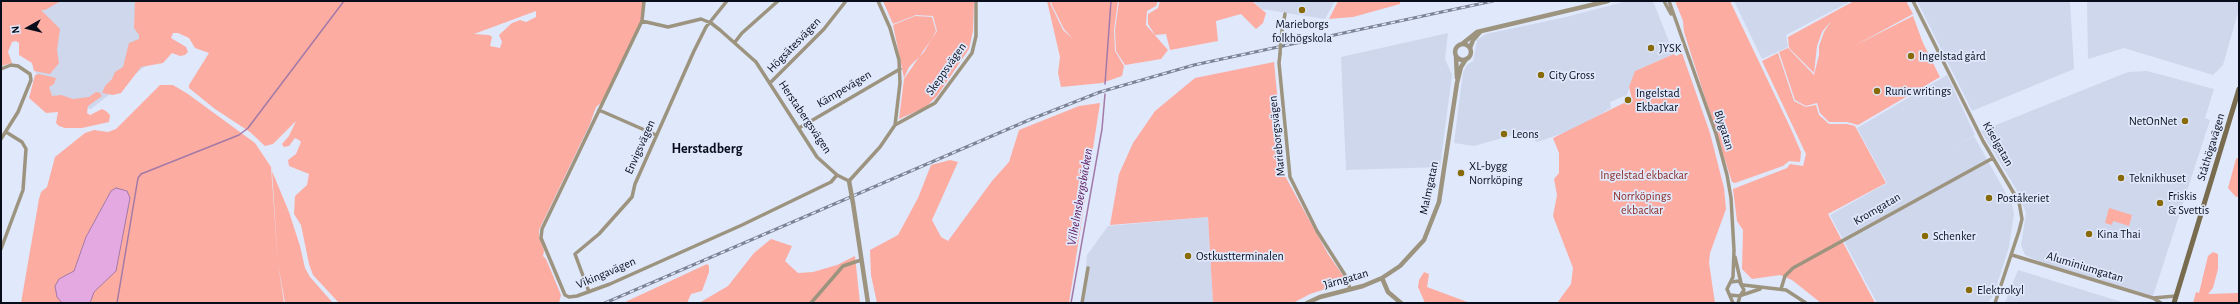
<!DOCTYPE html>
<html>
<head>
<meta charset="utf-8">
<style>
  body { margin:0 }
  #map { position:relative; width:2240px; height:304px; overflow:hidden; background:#e0e8fc; font-family:"Alegreya Sans",sans-serif }
  canvas { display:block }
  .frame { position:absolute; inset:0; border:2px solid #080d1c; pointer-events:none }
  .north { position:absolute; left:8px; top:8px; width:40px; height:40px; -webkit-text-stroke:3px #e0e8fc; paint-order:stroke; rotate:262deg; font-size:11px; font-weight:700; line-height:16px; text-align:center; color:#080d1c }
  .north::after { content:''; display:block; margin:auto; width:14px; height:18px; background:#080d1c; clip-path:polygon(50% 0,100% 100%,50% 72%,0 100%) }
</style>
</head>
<body>
<div id="map">
<canvas width="2240" height="304"></canvas>
<div class="frame"></div>
<div class="north">N</div>
</div>
<script>
const g = document.querySelector('canvas').getContext('2d');
g.lineJoin = 'round';
function fill(path, color) { g.fillStyle = color; g.fill(path, 'evenodd'); }
const toPath = rows => new Path2D(rows.map(r => 'M' + r).join(''));
function trace(path, color, width, dash) { g.strokeStyle = color; g.lineWidth = width; g.lineCap = dash ? 'butt' : 'round'; g.setLineDash(dash || []); g.stroke(path); }
function drawText(font, color, halo, rows, align = 'center') {
  g.font = font + ' "Alegreya Sans",sans-serif'; g.lineWidth = 3.5; g.setLineDash([]); g.textBaseline = 'middle'; g.strokeStyle = halo; g.fillStyle = color; for (const [text, x, y, turn = 0] of rows) {
    g.save(); g.translate(x, y); g.rotate((+turn || 0) * Math.PI / 180); g.textAlign = isNaN(turn) ? turn : align; if (halo) g.strokeText(text, 0, 0); g.fillText(text, 0, 0); g.restore();
  }
}
const built = toPath([
  [9,1,170,1,162,53,91,109,43,100,48,81,36,74,34,61],
  [1253,1,1335,1,1325,19,1262,9],
  [1627,1,1653,1,1674,54,1635,71,1627,95,1610,102,1611,108,1575,129,1537,142,1524,132,1474,146,1454,143,1463,72,1467,65,1473,61,1477,40,1486,34,1566,17],
  [1734,1,1851,1,1786,35,1788,47,1762,59],
  [1917,1,2070,1,2074,69,1972,111],
  [2087,1,2239,1,2239,9,2223,65,2213,75,2124,48,2088,59],
  [1448,33,1445,59,1452,75,1440,167,1346,170,1341,57],
  [2147,71,2214,89,2205,118,2210,120,2153,296,2043,263,2025,255,2021,245,2026,213,2016,189,1981,131,2128,72],
  [1947,75,1975,135,1952,147,1974,136,2012,204,2014,214,2009,247,1994,294,1988,303,1877,303,1830,215,1887,183,1857,128],
  [1208,217,1213,303,1083,303,1087,255,1108,226],
  [2018,270,2125,303,2005,303]
]);
const green = toPath([
  [1,1,61,1,45,10,41,10,60,29,57,50,59,63,50,74,34,71,32,63,19,55,19,43,16,41,12,42,8,52,12,63,1,66,1,2,7,2],
  [135,1,643,1,642,22,601,103,596,107,590,124,539,230,539,235,544,251,543,256,546,259,561,295,559,303,339,303,313,275,309,264,301,225,294,214,295,196,307,185,309,174,289,166,288,160,296,154,301,142,299,140,295,138,289,146,284,147,282,144,289,136,296,121,273,144,265,146,250,132,215,109,189,88,189,85,209,53,195,48,189,38,178,33,173,33,171,38,186,47,188,52,185,55,180,56,172,53,163,63,141,67,121,93,113,95,102,93,105,86,112,79,115,72,123,67,129,43,139,39,139,35,134,28],
  [536,11,536,17,526,22,520,20,512,23,499,35,502,42,500,48,490,46,492,37,489,35,474,34],
  [883,1,974,1,973,31,969,49,937,96,926,107,899,119,904,79,937,31,933,16,916,15,893,24],
  [1047,1,1053,1,1050,3,1063,30,1073,39,1064,29,1051,3,1054,1,1118,1,1114,30,1115,51,1124,66,1122,76,1102,83,1061,87,1058,73,1060,57],
  [1119,1,1158,1,1156,6,1147,11,1146,25,1168,50,1161,59,1125,65,1116,51,1115,30],
  [1160,1,1252,1,1266,13,1263,23,1256,29,1241,14,1216,21,1218,41,1170,50,1166,34,1155,35,1148,24,1148,14,1158,8],
  [1338,1,1400,1,1400,4,1353,17,1329,19],
  [1675,1,1730,1,1791,129,1801,152,1800,162,1789,161,1783,166,1735,183,1732,182,1684,32,1683,21],
  [1854,1,1906,1,1913,14,1854,46,1913,16,1923,43,1940,77,1858,125,1847,122,1829,122,1820,113,1817,103,1806,106,1795,100,1779,52,1788,48,1814,75,1819,55,1819,46,1824,32,1831,21,1822,32,1817,46,1814,73,1789,48,1788,37],
  [915,16,932,17,936,31,924,52,909,67,904,78,893,25],
  [1682,53,1710,133,1724,188,1726,209,1710,253,1709,263,1715,303,1557,303,1571,284,1573,268,1553,216,1557,195,1554,179,1559,173,1559,153,1553,138,1632,99,1629,87,1635,71,1674,54,1676,56],
  [1778,53,1794,101,1806,107,1816,105,1819,115,1829,124,1847,124,1855,126,1886,183,1828,214,1875,303,1821,303,1792,280,1780,275,1752,279,1742,269,1743,230,1737,221,1733,189,1787,168,1790,164,1803,166,1806,154,1762,61],
  [1274,62,1285,176,1328,254,1344,277,1341,284,1310,294,1293,303,1213,303,1208,217,1110,225,1119,174,1133,143,1155,111,1195,78],
  [39,74,56,78,54,84,49,87,52,96,61,95,73,99,89,97,96,92,100,93,102,96,88,106,87,113,90,115,102,109,106,111,110,115,109,122,82,128,65,128,59,126,56,123,58,112,46,113,29,98,35,75],
  [160,85,173,85,188,94,255,143,271,167,278,264,284,303,21,303,39,199,41,192,47,187,55,157,85,133,94,130,108,132,116,129],
  [1100,103,1069,303,877,303,871,275,870,250,898,235,918,198,931,165,950,160,958,162,932,220,941,237,948,241,992,181,1009,162,1019,130,1079,106],
  [2239,157,2239,196,2236,197,2228,188,2236,159],
  [272,171,289,212,300,246,305,268,310,277,333,303,285,303,278,264],
  [2109,208,2132,215,2129,226,2113,221,2112,225,2105,223],
  [771,239,792,246,785,261,798,273,813,272,837,265,855,256,860,303,699,303,728,286,754,253],
  [2213,252,2218,254,2218,269,2213,288,2208,294,2239,293,2239,303,2193,303,2196,292,2199,293,2208,256],
  [707,264,709,266,709,272,702,291,691,294,687,303,623,303],
  [1424,272,1429,274,1427,287,1470,303,1425,303,1418,287,1419,280]
]);
const water = toPath([
  [116,188,127,191,130,198,116,271,94,292,90,303,62,303,57,297,55,286,59,279,74,271,86,237,111,191,116,188]
]);
const stream = toPath([
  [1105,84,1111,1],
  [117,303,138,178,141,174,239,135,248,128,344,1],
  [1071,303,1102,129,1105,94]
]);
const minor = toPath([
  [644,1,642,21,542,229,541,238,565,295,569,297,577,296,610,284,742,225,831,182,837,175],
  [1664,1,1671,14],
  [1669,1,1716,134,1727,175,1731,198,1734,250,1733,277,1727,289,1733,303],
  [1913,1,1983,141,2019,202,2022,219,2019,231,1995,303],
  [642,21,668,27,701,19,711,23,720,30,756,62,817,157,837,175,849,181,880,147,895,125,900,83,899,60,890,28,878,1],
  [1281,37,1285,14],
  [735,42,742,33,778,1],
  [1280,54,1279,63,1290,177,1317,231,1345,275,1350,289],
  [1,69,11,65,18,66,30,74,31,80,18,112,1,139],
  [770,83,824,29,846,1],
  [599,110,656,135],
  [895,125,935,103,972,53,976,36,976,1],
  [799,128,900,69],
  [1,249,23,190,26,149,22,142,6,132],
  [2012,255,2153,298,2161,303],
  [1735,257,1741,283],
  [1743,285,1786,290,1806,303],
  [1781,289,1785,276,1793,268,1993,158],
  [589,292,575,254,599,234,632,197,635,184,694,51,706,27,727,1],
  [1730,295,1740,296,1744,290,1739,281,1731,282],
  [1742,295,1760,289],
  [2153,298,2176,296],
  [811,303,843,266,861,260],
  [1082,303,1088,268],
  [1738,303,1740,296]
]);
const tertiary = toPath([
  '1455 52a8 8 0 1 1 16 0a8 8 0 1 1-16 0Z',
  [1462,44,1477,32,1608,1],
  [1470,48,1473,40,1480,32],
  [1456,56,1457,78],
  [853,203,868,303],
  [1382,278,1388,292,1401,303],
  [1307,303,1320,297,1363,286,1382,278,1400,266,1424,240,1439,202,1457,83,1461,67,1466,59]
]);
const secondary = toPath([
  [2174,303,2239,89]
]);
const rail = toPath([
  [605,303,1029,120,1100,92,1194,65,1493,1]
]);
const minorBridge = toPath([
  [1280,54,1281,37]
]);
const tertiaryBridge = toPath([
  [849,181,853,203]
]);
const markers = [
  [1302,10,4,"#886a07"],
  [1651,48,4,"#886a07"],
  [1911,56,4,"#886a07"],
  [1541,75,4,"#886a07"],
  [1877,91,4,"#886a07"],
  [1628,100,4,"#886a07"],
  [2185,121,4,"#886a07"],
  [1504,134,4,"#886a07"],
  [1461,173,4,"#886a07"],
  [2121,178,4,"#886a07"],
  [1989,198,4,"#886a07"],
  [2160,203,4,"#886a07"],
  [2089,234,4,"#886a07"],
  [1925,236,4,"#886a07"],
  [1188,256,4,"#886a07"],
  [1969,290,4,"#886a07"]
];
const poiNames = [
  ["Marieborgs",1302,24,"center"],
  ["folkhögskola",1302,38,"center"],
  ["JYSK",1659,48],
  ["Ingelstad gård",1919,56],
  ["City Gross",1549,75],
  ["Runic writings",1885,91],
  ["Ingelstad",1636,93],
  ["Ekbackar",1636,107],
  ["NetOnNet",2177,121,"right"],
  ["Leons",1512,134],
  ["XL-bygg",1469,166],
  ["Norrköping",1469,180],
  ["Teknikhuset",2129,178],
  ["Friskis",2168,196],
  ["& Svettis",2168,210],
  ["Poståkeriet",1997,198],
  ["Kina Thai",2097,234],
  ["Schenker",1933,236],
  ["Ostkustterminalen",1196,256],
  ["Elektrokyl",1977,290]
];
const streetNames = [
  ["Högsätesvägen",794,45,-46],
  ["Skeppsvägen",946,69,-55],
  ["Kämpevägen",844,89,-31],
  ["Herstabergsvägen",805,117,56],
  ["Blygatan",1724,130,72],
  ["Marieborgsvägen",1277,136,-96],
  ["Kiselgatan",1998,144,60],
  ["Envigsvägen",640,147,-66],
  ["Ståthögavägen",2211,147,-73],
  ["Malmgatan",1429,188,-78],
  ["Kromgatan",1877,209,-30],
  ["Aluminiumgatan",2085,267,17],
  ["Vikingavägen",606,273,-23],
  ["Järngatan",1346,279,-16]
];
const parkNames = [
  ["Ingelstad ekbackar",1644,175],
  ["Norrköpings",1642,196],
  ["ekbackar",1642,210]
];
const waterNames = [
  ["Vilhelmsbergsbäcken",1080,197,-80]
];
const quarterNames = [
  ["Herstadberg",707,149]
];
fill(built, '#ced7ec');
fill(green, '#fcaca1');
fill(water, '#e5a9e2');
trace(water, '#a37aa7', 1);
trace(stream, '#a37aa7', 1.5);
trace(minor, '#9d9480', 3.5);
trace(tertiary, '#9d9480', 4.5);
trace(secondary, '#796c4e', 5);
trace(rail, '#7c8395', 3);
trace(rail, '#e0e8fc', 1.5, [4.5]);
trace(minorBridge, '#9d9480', 3.5);
trace(tertiaryBridge, '#9d9480', 4.5);
for (const [x, y, r, color] of markers) { const dot = new Path2D(); dot.arc(x, y, r, 0, 2 * Math.PI); g.fillStyle = color; g.fill(dot); trace(dot, '#e0e8fc', 1.5); }
drawText('12px', '#080d1c', '#e0e8fc', poiNames, 'left');
drawText('12px', '#080d1c', '#e0e8fc', streetNames);
drawText('12px', '#8b2c24', '#e0e8fc', parkNames);
drawText('italic 13px', '#5c175c', '#e0e8fc', waterNames);
drawText('bold 14px', '#080d1c', '#e0e8fc', quarterNames);
</script>
</body>
</html>
